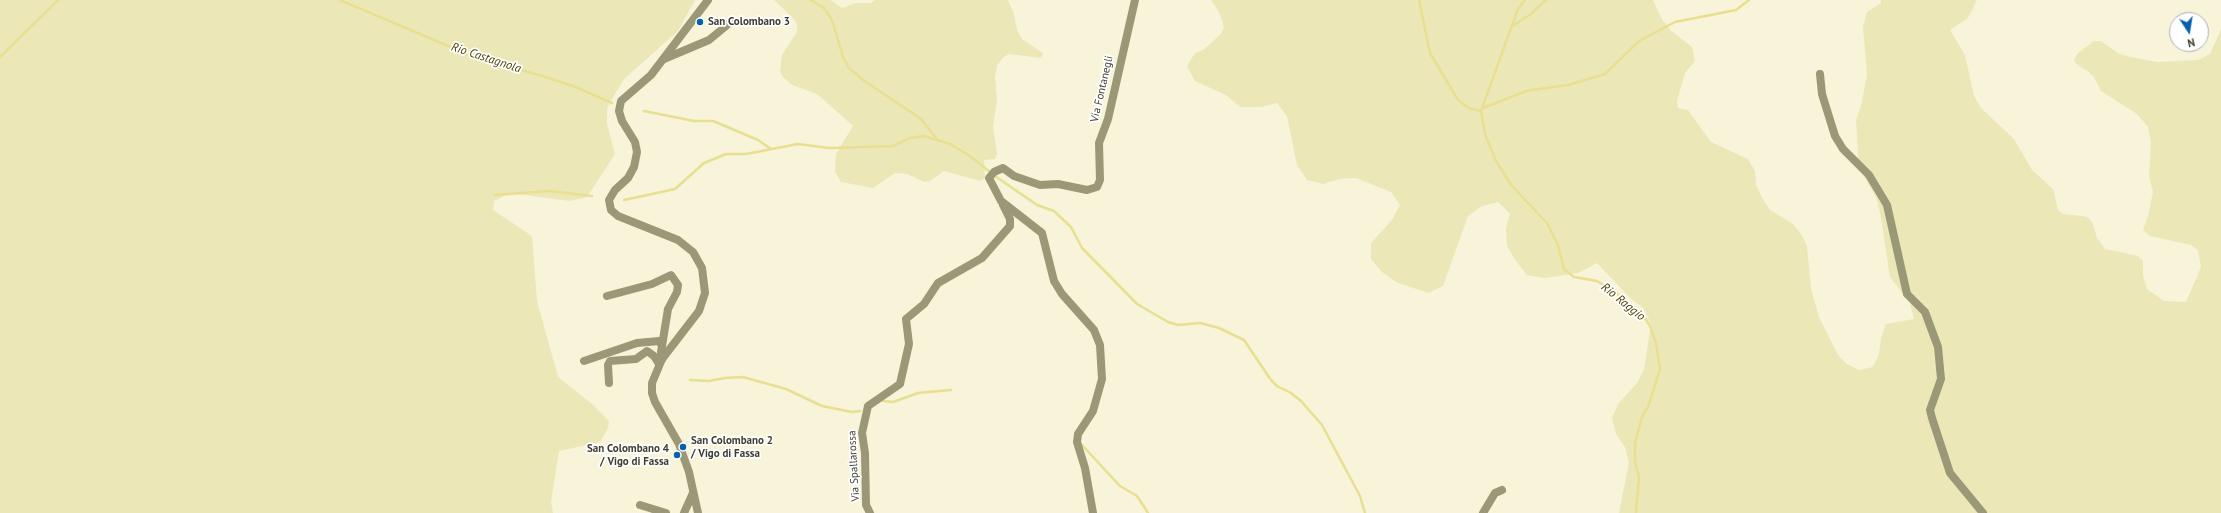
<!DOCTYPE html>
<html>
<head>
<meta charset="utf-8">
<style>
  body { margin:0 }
  #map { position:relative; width:2221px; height:513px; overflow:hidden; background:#f7f4d9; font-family:"PT Sans",sans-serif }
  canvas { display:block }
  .north { position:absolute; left:2169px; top:12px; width:40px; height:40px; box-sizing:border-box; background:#fff; border:1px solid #b2b1ad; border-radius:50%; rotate:168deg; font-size:11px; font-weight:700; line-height:16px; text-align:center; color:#3e3d32 }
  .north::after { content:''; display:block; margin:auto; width:14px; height:18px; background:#0760ad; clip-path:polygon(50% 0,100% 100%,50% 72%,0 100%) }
</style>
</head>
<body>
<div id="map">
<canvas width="2221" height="513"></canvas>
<div class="north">N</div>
</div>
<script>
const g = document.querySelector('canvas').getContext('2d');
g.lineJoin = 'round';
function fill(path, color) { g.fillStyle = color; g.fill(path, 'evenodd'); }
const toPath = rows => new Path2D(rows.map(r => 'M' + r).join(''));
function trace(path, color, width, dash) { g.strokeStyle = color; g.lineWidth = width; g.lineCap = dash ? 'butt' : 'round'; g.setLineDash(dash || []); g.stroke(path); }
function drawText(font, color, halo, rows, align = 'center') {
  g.font = font + ' "PT Sans",sans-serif'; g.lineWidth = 3.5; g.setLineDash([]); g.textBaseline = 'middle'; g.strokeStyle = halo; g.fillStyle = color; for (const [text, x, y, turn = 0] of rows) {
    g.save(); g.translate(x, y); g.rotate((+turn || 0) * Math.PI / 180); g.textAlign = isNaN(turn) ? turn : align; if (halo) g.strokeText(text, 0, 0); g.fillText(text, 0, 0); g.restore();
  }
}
const green = toPath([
  [0,0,695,0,678,31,624,79,615,94,607,108,607,124,615,154,587,197,570,201,510,193,494,201,493,210,532,236,537,301,558,377,592,404,609,421,608,428,600,442,559,451,551,502,553,513,0,513],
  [774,0,831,0,842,8,856,3,871,3,875,0,1008,0,1014,14,1017,30,1022,39,1043,53,1041,58,1009,54,1004,57,997,65,995,77,997,99,993,126,997,154,995,159,984,160,985,178,980,181,944,171,930,181,924,182,907,174,895,173,873,188,841,182,835,172,836,154,853,126,817,94,792,85,783,77,780,72,782,55,797,32,797,25,794,19],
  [1211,0,1653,0,1662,19,1670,30,1692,47,1695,61,1685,73,1677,101,1678,108,1688,110,1711,142,1748,159,1755,171,1756,185,1762,198,1770,210,1793,224,1801,234,1807,246,1811,289,1819,317,1838,355,1847,364,1859,370,1873,367,1879,354,1881,338,1886,324,1914,319,1910,303,1890,277,1880,212,1876,197,1859,168,1856,120,1861,106,1867,75,1863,27,1867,12,1881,3,1881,0,1977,0,1968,18,1950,30,1965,55,1974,96,1981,108,2014,139,2032,170,2053,189,2058,210,2063,214,2083,216,2089,218,2093,224,2097,238,2105,249,2138,256,2143,261,2143,276,2147,289,2164,301,2186,302,2201,267,2198,250,2191,245,2150,236,2143,230,2148,216,2153,192,2149,176,2151,142,2148,127,2137,114,2101,91,2094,77,2088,71,2080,67,2074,61,2077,54,2082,50,2094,41,2101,41,2118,53,2130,57,2157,62,2198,60,2210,54,2221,29,2221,513,1619,513,1629,463,1625,447,1616,434,1612,418,1618,404,1637,383,1644,370,1651,324,1643,308,1630,298,1597,263,1578,273,1545,278,1527,275,1516,261,1507,246,1506,229,1510,214,1498,202,1482,206,1468,216,1443,286,1428,293,1396,282,1382,272,1371,259,1371,243,1392,220,1400,205,1391,192,1356,178,1339,179,1323,184,1307,180,1297,165,1287,116,1277,103,1261,107,1240,107,1226,95,1195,81,1187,66,1195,53,1203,50,1221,34,1224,27,1219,12]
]);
const stream = toPath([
  [340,0,474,57,546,77,573,86,612,103],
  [811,0,824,8,832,20,843,57,849,68,863,80,921,119,936,138],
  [1419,0,1430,53,1458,100,1469,108,1481,111],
  [1525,0,1518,9,1481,111,1485,134,1496,161,1512,186,1547,223,1558,245,1564,269,1574,277,1597,281,1615,292,1644,316,1650,326,1656,343,1660,369,1648,407,1642,417,1635,443,1635,462,1639,477,1636,513],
  [1514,25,1531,14,1546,0],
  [0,57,58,0],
  [1483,108,1526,91,1568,85,1605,74,1639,41,1675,22,1736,10,1749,0],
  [644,111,694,121,713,121,758,140,771,149],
  [995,176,1037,205,1054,211,1071,227,1082,248,1137,304,1168,322,1178,325,1200,323,1219,328,1244,340,1271,380,1277,386,1291,393,1301,401,1322,425,1360,496,1365,513],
  [495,195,549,191,592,196],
  [624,200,675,189,704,163,726,154,746,154,798,144,829,148,893,146,910,138,924,136,950,144,967,154,990,172],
  [690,380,709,381,725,378,743,377,786,389,822,406,852,412,860,411],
  [883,401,893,402,918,393,951,390],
  [1082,445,1120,486,1137,496,1148,513]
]);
const minor = toPath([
  [664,59,709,40,732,21],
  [1820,74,1822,94,1835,136,1843,149,1869,175,1887,205,1907,294,1925,312,1938,347,1941,379,1930,410,1932,418,1950,473,1983,513],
  [607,296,652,284,671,275,678,285,677,292,668,309,661,352,662,359],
  [584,361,637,343,659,341,662,346],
  [609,383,608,365,610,361,636,359,647,351,654,356,659,364],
  [640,505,666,513],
  [684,513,693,493],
  [870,513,866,505,865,453,862,433,868,406,900,384,909,344,906,319,924,304,938,283,982,258,1010,226,1010,219,1003,205],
  [1093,513,1085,468,1077,442,1078,434,1093,411,1102,379,1100,345,1094,330,1062,294,1054,281,1042,233,1001,201,989,178,994,172,1003,168,1014,176,1040,185,1058,184,1087,190,1097,187,1100,180,1099,143,1108,119,1135,0],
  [1483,513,1495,493,1502,490]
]);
const tertiary = toPath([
  [698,513,689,472,679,444,655,402,652,393,652,383,662,359,699,311,705,293,702,268,693,252,678,240,618,216,611,210,609,200,615,190,628,178,634,167,637,152,635,142,622,121,619,111,621,101,651,75,708,0]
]);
const markers = [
  [700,22,4,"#0760ad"],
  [683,447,4,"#0760ad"],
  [677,455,4,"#0760ad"]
];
const poiNames = [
  ["San Colombano 3",708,22],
  ["San Colombano 2",691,441],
  ["/ Vigo di Fassa",691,454],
  ["San Colombano 4",669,449,"right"],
  ["/ Vigo di Fassa",669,462,"right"]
];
const streetNames = [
  ["Via Fontanegli",1102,89,-77],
  ["Via Spallarossa",854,466,-93]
];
const waterNames = [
  ["Rio Castagnola",486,58,18],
  ["Rio Raggio",1623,302,39]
];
fill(green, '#ece7b7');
trace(stream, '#e8df90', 2.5);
trace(minor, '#9b9878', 8);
trace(tertiary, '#9b9878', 8);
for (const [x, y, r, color] of markers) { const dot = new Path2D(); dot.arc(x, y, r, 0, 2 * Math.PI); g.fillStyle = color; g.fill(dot); trace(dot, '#fff', 1.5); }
drawText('bold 11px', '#3e3d32', '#fff', poiNames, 'left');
drawText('11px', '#3e3d32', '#fff', streetNames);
drawText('italic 12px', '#4a4302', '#fff', waterNames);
</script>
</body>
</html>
